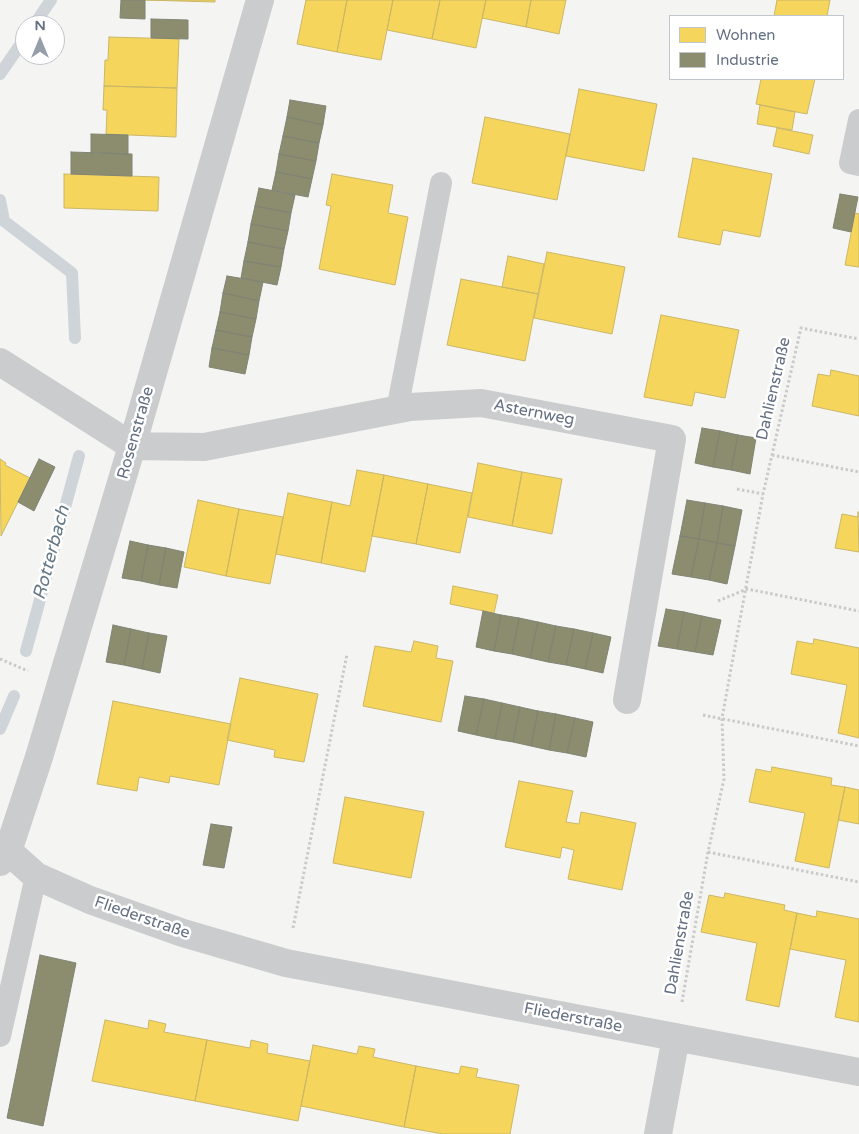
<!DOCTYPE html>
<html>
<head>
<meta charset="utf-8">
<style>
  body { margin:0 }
  #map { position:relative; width:859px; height:1134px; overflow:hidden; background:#f4f4f2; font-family:"Varela Round",sans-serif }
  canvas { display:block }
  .legend { position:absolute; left:669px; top:15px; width:175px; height:65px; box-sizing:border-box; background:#fff; border:1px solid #c1c6cd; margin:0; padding:6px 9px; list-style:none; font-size:15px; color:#647082 }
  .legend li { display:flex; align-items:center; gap:10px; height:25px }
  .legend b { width:25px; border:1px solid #c1c6cd }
  .north { position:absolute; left:15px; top:15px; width:50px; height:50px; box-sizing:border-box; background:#fff; border:1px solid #c1c6cd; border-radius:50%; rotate:0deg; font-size:14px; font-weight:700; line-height:20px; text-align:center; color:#647082 }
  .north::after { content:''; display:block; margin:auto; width:18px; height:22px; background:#969ea9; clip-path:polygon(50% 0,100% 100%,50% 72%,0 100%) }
</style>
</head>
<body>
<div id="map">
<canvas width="859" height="1134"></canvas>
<ul class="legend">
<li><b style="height:14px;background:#f6d55c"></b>Wohnen</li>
<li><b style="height:14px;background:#8c8c6e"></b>Industrie</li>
</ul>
<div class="north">N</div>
</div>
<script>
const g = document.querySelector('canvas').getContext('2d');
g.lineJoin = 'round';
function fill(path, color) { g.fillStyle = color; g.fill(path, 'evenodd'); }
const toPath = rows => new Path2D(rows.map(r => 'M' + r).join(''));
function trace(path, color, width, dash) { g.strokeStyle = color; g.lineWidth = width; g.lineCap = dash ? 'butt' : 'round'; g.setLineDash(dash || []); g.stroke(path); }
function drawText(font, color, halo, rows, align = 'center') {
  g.font = font + ' "Varela Round",sans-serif'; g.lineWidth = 5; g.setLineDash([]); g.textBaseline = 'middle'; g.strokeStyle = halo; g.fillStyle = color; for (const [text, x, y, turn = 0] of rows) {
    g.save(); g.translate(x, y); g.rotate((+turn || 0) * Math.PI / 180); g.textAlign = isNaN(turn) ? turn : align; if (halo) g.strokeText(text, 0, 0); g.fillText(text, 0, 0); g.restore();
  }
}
const homes = toPath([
  [145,0,215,0,215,2,145,0],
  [306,0,347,0,337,52,297,44,306,0],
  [347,0,393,0,381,60,337,52,347,0],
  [393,0,440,0,432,39,387,30,393,0],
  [440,0,486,0,476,48,432,39,440,0],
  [486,0,531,0,526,27,482,18,486,0],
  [531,0,566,0,559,34,526,27,531,0],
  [777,0,830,0,827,16,774,16,777,0],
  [109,37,179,39,177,88,104,86,105,60,108,60,109,37],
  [761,79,815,79,807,114,756,104,761,79],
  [104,86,177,88,176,137,106,134,107,110,103,110,104,86],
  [579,89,657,104,644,171,566,156,579,89],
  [760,105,795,112,792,130,757,124,760,105],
  [485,117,570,134,557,200,472,183,485,117],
  [777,128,813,135,809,154,773,146,777,128],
  [693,158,772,174,760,237,723,230,720,245,678,237,693,158],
  [64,174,159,177,158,211,64,208,64,174],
  [332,174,393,185,388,213,408,217,395,285,319,269,331,206,326,205,332,174],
  [855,213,859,214,859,267,845,265,855,213],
  [547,252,625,267,612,334,534,318,547,252],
  [508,256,544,264,538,294,502,287,508,256],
  [461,279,538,294,525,361,447,345,461,279],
  [661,315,739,330,725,398,695,392,692,406,644,397,661,315],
  [831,370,859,376,859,416,812,406,818,374,830,376,831,370],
  [0,459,6,463,5,465,30,478,1,536,0,459],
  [478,463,522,472,512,526,468,517,478,463],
  [357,470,384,475,365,572,321,563,332,502,350,506,357,470],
  [522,472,562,479,552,534,512,526,522,472],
  [384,475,428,484,416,544,372,536,384,475],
  [428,484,472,493,460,553,416,544,428,484],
  [288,493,332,502,321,563,276,554,288,493],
  [198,500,239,509,226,576,184,567,198,500],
  [239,509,283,517,270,584,226,576,239,509],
  [858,512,859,552,835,548,842,514,858,517,858,512],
  [453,586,498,595,494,613,450,604,453,586],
  [814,639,859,648,859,738,838,733,847,685,791,674,797,641,813,644,814,639],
  [414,641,438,646,436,658,453,661,441,722,363,706,375,646,411,652,414,641],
  [240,678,318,694,304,762,274,757,275,750,227,740,240,678],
  [113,701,231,724,219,785,170,776,169,783,139,777,137,791,97,784,113,701],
  [772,767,832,778,831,785,845,787,829,868,795,861,805,813,749,802,756,769,771,772,772,767],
  [519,781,573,791,566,822,579,824,581,812,636,823,622,890,568,879,574,850,562,847,560,858,505,847,519,781],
  [845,787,859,790,859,824,838,820,845,787],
  [345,797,424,812,411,878,333,863,345,797],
  [725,893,785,905,784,910,797,913,779,1007,746,1000,757,943,701,932,709,895,724,898,725,893],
  [817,911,859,919,859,1022,835,1017,846,960,790,949,797,913,816,917,817,911],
  [105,1020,148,1029,149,1020,166,1024,164,1032,207,1040,195,1101,92,1081,105,1020],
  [207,1040,250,1048,251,1040,268,1044,267,1053,310,1061,298,1121,195,1101,207,1040],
  [313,1045,357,1054,359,1046,375,1049,373,1057,416,1066,404,1127,301,1106,313,1045],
  [416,1066,459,1074,461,1066,478,1069,476,1077,519,1085,510,1134,443,1134,404,1127,416,1066]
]);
const industry = toPath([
  [121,0,145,0,145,19,120,18,121,0],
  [151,19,188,20,188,39,151,38,151,19],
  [290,100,326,106,323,125,287,117,290,100],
  [287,117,323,125,319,143,283,136,287,117],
  [91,134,128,135,128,154,91,153,91,134],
  [283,136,319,143,316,161,279,154,283,136],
  [71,152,132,154,132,176,71,174,71,152],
  [279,154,316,161,312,179,276,172,279,154],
  [276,172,312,179,308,197,272,190,276,172],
  [259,188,295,195,291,213,255,206,259,188],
  [840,194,858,197,851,232,833,228,840,194],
  [255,206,291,213,288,231,251,224,255,206],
  [251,224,288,231,284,249,248,242,251,224],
  [248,242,284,249,281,267,244,261,248,242],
  [244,261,281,267,277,285,241,278,244,261],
  [227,276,263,282,259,301,223,293,227,276],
  [223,293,259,301,256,319,220,312,223,293],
  [220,312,256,319,252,337,216,330,220,312],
  [216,330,252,337,249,355,212,348,216,330],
  [212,348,249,355,245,374,209,367,212,348],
  [702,428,720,431,713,467,695,463,702,428],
  [720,431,738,435,731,470,713,467,720,431],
  [738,435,756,438,750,474,731,470,738,435],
  [39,459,55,467,34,511,18,502,39,459],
  [687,500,705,503,699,539,680,536,687,500],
  [705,503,723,506,717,543,699,539,705,503],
  [723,506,742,510,735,546,717,543,723,506],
  [680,536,699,539,691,577,672,574,680,536],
  [699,539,717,543,709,580,691,577,699,539],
  [130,541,148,545,141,581,122,578,130,541],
  [717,543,735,546,727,584,709,580,717,543],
  [148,545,166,548,159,585,141,581,148,545],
  [166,548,184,552,177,588,159,585,166,548],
  [666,609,684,612,677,649,658,646,666,609],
  [483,611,501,615,494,651,476,647,483,611],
  [684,612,702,616,695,652,677,649,684,612],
  [501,615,519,618,512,654,494,651,501,615],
  [702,616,721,620,713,655,695,652,702,616],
  [519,618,538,622,530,658,512,654,519,618],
  [538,622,556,626,548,662,530,658,538,622],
  [113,625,131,629,124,665,106,662,113,625],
  [556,626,574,629,566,665,548,662,556,626],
  [131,629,149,633,142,669,124,665,131,629],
  [574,629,593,633,585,669,566,665,574,629],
  [149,633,167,636,160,673,142,669,149,633],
  [593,633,611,637,603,673,585,669,593,633],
  [465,696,484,699,476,735,458,731,465,696],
  [484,699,502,703,495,739,476,735,484,699],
  [502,703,520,707,513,742,495,739,502,703],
  [520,707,538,711,531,746,513,742,520,707],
  [538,711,556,714,549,750,531,746,538,711],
  [556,714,575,718,567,753,549,750,556,714],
  [575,718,593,722,586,757,567,753,575,718],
  [211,824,232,827,224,868,203,865,211,824],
  [40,955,76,963,43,1126,7,1118,40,955]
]);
const stream = toPath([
  [34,25,51,0],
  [0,74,25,38],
  [0,200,4,221,72,273,75,338],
  [26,651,79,456],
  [0,729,14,696]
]);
const path = toPath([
  [772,455,859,472],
  [737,489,763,494],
  [718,601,747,589,859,611],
  [0,659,28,671],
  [703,715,859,746],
  [708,852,859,882],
  [293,928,347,654],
  [682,1002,708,852,724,779,722,718,763,494,801,328,859,339]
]);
const service = toPath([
  [859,120,850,163,859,165],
  [397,410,441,183],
  [0,1036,36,876]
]);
const minor = toPath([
  [0,362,132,446,204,447,410,407,481,403,672,439,627,700],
  [8,851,36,876,90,900,183,933,286,963,859,1072],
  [0,862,8,851,39,757,132,446,260,0],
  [658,1134,676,1037]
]);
const streetNames = [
  ["Dahlienstraße",774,389,-77],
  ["Asternweg",534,413,11],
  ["Rosenstraße",136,433,-74],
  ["Fliederstraße",142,918,19],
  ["Dahlienstraße",680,943,-80],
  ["Fliederstraße",573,1018,11]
];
const waterNames = [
  ["Rotterbach",52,553,-75]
];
fill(homes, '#f6d55c');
trace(homes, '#cab767', 1);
fill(industry, '#8c8c6e');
trace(industry, '#808474', 1);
trace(stream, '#ced4d8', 12);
trace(path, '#cacaca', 3, [2.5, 2.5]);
trace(service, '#cbcccd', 22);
trace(minor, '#cbcccd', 28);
drawText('16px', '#647082', '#fff', streetNames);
drawText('italic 18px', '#657886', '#fff', waterNames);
</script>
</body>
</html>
